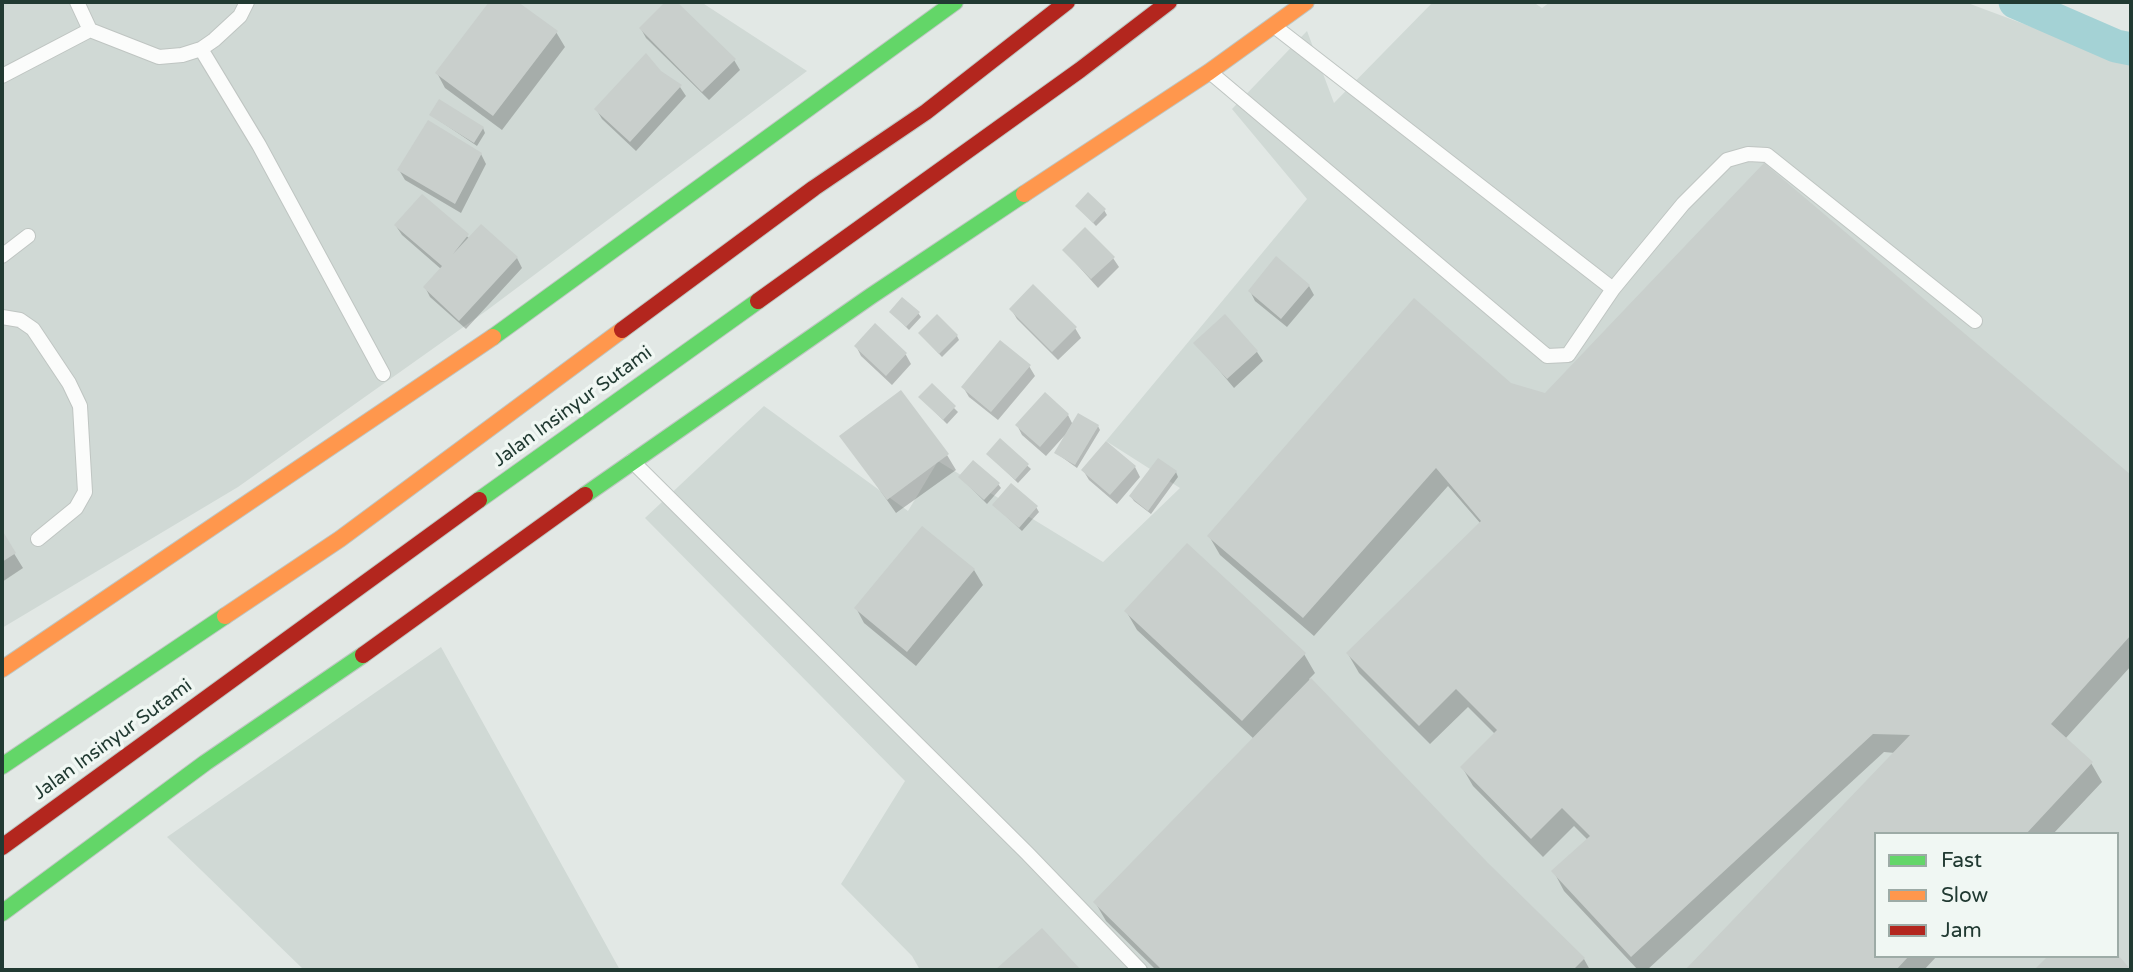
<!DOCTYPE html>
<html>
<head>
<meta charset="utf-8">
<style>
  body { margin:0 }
  #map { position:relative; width:2133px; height:972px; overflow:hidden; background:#e2e8e5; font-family:"Varela Round",sans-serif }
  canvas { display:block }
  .frame { position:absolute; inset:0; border:4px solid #213a32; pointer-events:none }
  .legend { position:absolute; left:1874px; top:832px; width:245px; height:126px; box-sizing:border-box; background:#f0f7f3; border:2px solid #9daba6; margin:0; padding:9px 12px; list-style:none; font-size:21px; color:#213a32 }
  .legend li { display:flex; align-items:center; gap:14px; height:35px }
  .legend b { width:35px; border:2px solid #9daba6 }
</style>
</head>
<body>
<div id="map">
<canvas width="2133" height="972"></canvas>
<div class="frame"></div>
<ul class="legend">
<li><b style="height:9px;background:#63d668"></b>Fast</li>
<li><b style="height:9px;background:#ff974d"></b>Slow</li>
<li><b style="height:9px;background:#b3261e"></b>Jam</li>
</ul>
</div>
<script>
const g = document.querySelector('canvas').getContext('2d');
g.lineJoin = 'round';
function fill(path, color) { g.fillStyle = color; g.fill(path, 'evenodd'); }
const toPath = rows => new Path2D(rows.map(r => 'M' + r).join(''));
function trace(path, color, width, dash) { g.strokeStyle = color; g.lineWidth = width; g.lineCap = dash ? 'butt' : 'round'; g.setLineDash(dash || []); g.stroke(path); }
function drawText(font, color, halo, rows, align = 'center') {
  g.font = font + ' "Varela Round",sans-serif'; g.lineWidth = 7; g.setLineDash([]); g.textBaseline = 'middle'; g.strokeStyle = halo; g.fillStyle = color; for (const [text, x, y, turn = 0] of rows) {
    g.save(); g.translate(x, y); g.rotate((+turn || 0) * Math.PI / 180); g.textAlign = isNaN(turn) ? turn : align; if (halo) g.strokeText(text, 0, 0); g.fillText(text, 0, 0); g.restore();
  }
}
const built = toPath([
  [2,2,701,2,807,71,486,311,238,487,2,628],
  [1433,2,1533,2,1542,8,1550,2,1965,2,2131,64,2131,970,920,970,912,956,841,884,905,781,645,518,764,406,908,511,938,461,1103,562,1180,488,1106,441,1307,199,1232,109,1307,31,1334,103],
  [1876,834,2117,834,2117,956,1876,956],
  [441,647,620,970,304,970,167,837]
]);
const shadow = toPath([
  [491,2,515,2,556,32,565,47,502,130,445,88,437,73],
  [667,2,675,2,734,60,740,70,709,100,646,38,641,29],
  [660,72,680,87,686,96,636,151,602,119,596,109],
  [431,115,483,128,485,133,477,146],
  [481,154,486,164,461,213,405,180,399,170],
  [1765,166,2131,477,2131,666,2065,739,2091,763,2102,782,2053,834,1876,834,1876,956,1937,956,1924,970,1688,970,1895,753,1884,752,1647,970,1638,970,1564,891,1554,872,1588,840,1574,826,1543,857,1473,786,1462,767,1495,734,1468,707,1430,744,1359,673,1348,654,1481,524,1448,486,1314,636,1220,555,1209,536,1510,384,1545,395],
  [422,196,470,239,517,258,522,268,466,329,430,297,425,287,441,269,402,235,396,226],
  [1077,206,1104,210,1107,215,1096,226],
  [1064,250,1113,258,1119,267,1098,288],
  [1309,286,1314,295,1287,327,1255,301,1250,291],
  [1011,309,1075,328,1081,338,1058,360,1017,319],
  [891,312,918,313,921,317,909,330],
  [875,326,906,355,911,364,892,385,861,356,856,346],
  [920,334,957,336,959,340,942,357],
  [1196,343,1257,352,1263,361,1234,388],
  [1029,366,1035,376,998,420,969,397,963,387],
  [932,386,958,412,947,424,920,397],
  [1068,415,1073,425,1098,426,1100,430,1077,468,1056,453,1065,435,1046,456,1022,435,1017,425],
  [842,436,947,455,956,470,896,513],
  [1000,441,1031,469,1018,483,988,454],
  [1135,467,1140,477,1117,504,1089,480,1083,470],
  [1176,472,1178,477,1151,514,1134,501,1131,497],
  [960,477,998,484,1001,488,987,504],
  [994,505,1036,507,1039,512,1022,531],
  [923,528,974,570,983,585,916,666,864,623,856,608],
  [2,534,23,568,2,582],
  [1126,611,1304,654,1315,673,1309,679,1486,864,1584,959,1590,970,1156,970,1106,921,1095,902,1254,739,1137,630]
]);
const canal = toPath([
  [2015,2,2116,46,2131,49]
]);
const building = toPath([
  [489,2,518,2,558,31,493,116,435,73],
  [665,2,677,2,736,59,702,92,639,28],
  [646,53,661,71,682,85,630,142,594,109],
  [439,99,484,127,474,143,429,115],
  [428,120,482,153,455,204,397,170],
  [1764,163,2131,475,2131,635,2051,724,2093,762,2026,834,1876,834,1876,956,1909,956,1896,970,1685,970,1910,735,1873,734,1631,957,1551,871,1590,836,1562,808,1531,839,1460,767,1497,730,1456,689,1419,726,1346,653,1481,521,1436,468,1303,618,1207,536,1414,298,1511,383,1545,393],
  [1088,192,1106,209,1093,223,1075,206],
  [422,194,469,234,453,254,481,224,518,257,459,321,423,287,442,266,394,225],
  [1085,227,1115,257,1091,279,1062,250],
  [1276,256,1310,285,1281,319,1248,291],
  [1033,284,1077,327,1052,352,1009,309],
  [902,297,920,312,906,327,889,312],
  [937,314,958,335,939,354,918,333],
  [1225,314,1258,351,1227,379,1193,343],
  [875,323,907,353,886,376,854,346],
  [1000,340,1031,365,991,412,961,387],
  [932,383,956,406,943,420,918,397],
  [901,390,949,454,887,500,839,436],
  [1045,392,1069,414,1040,447,1015,425],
  [1078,413,1099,425,1075,465,1054,453],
  [1000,438,1029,464,1015,480,986,454],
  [1106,441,1136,466,1110,495,1081,470],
  [1158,458,1177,471,1148,511,1129,496],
  [973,460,1000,483,984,500,958,477],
  [1011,483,1038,506,1019,528,992,505],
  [922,526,975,569,907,652,854,608],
  [2,530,16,553,2,562],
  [1187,543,1306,653,1242,721,1124,611],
  [1311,678,1488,863,1585,958,1573,970,1162,970,1093,902],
  [1042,928,1081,970,995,970],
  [2048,956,2119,956,2131,970,2034,970]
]);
const lane = toPath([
  [1274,26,1613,289],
  [90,30,159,57,182,55,201,49,214,40,240,16,247,2],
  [201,49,259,145,383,374],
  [1211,73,1547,356,1568,355,1613,289,1683,204,1727,160,1748,154,1767,155,1975,321],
  [2,76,90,30,77,2],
  [2,256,28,236],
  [2,317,20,320,33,329,69,383,80,406,85,492,76,508,38,539],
  [632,461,1027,853,1140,970]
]);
const fast = toPath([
  [493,337,955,2],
  [585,495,871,296,1024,194],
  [479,500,758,301],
  [2,766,225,616],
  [2,913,205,763,363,655]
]);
const slow = toPath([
  [1024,194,1209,72,1306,2],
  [225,616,340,539,622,330],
  [2,669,493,337]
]);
const jam = toPath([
  [758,301,1080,70,1169,2],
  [622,330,814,188,926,112,1067,2],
  [363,655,585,495],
  [2,847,479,500]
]);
const streetNames = [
  ["Jalan Insinyur Sutami",573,407,-36],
  ["Jalan Insinyur Sutami",113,740,-36]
];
fill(built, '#d0d9d5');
fill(shadow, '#0003');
trace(canal, '#a4d2d5', 33);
fill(building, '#c9cfcc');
trace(lane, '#bfc5c2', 16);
trace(fast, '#bec6c2', 18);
trace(slow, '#bec6c2', 18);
trace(jam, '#bec6c2', 18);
trace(lane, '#fbfcfb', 14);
trace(fast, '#63d668', 16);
trace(slow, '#ff974d', 16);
trace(jam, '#b3261e', 16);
drawText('19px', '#213a32', '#f0f7f3', streetNames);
</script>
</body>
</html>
